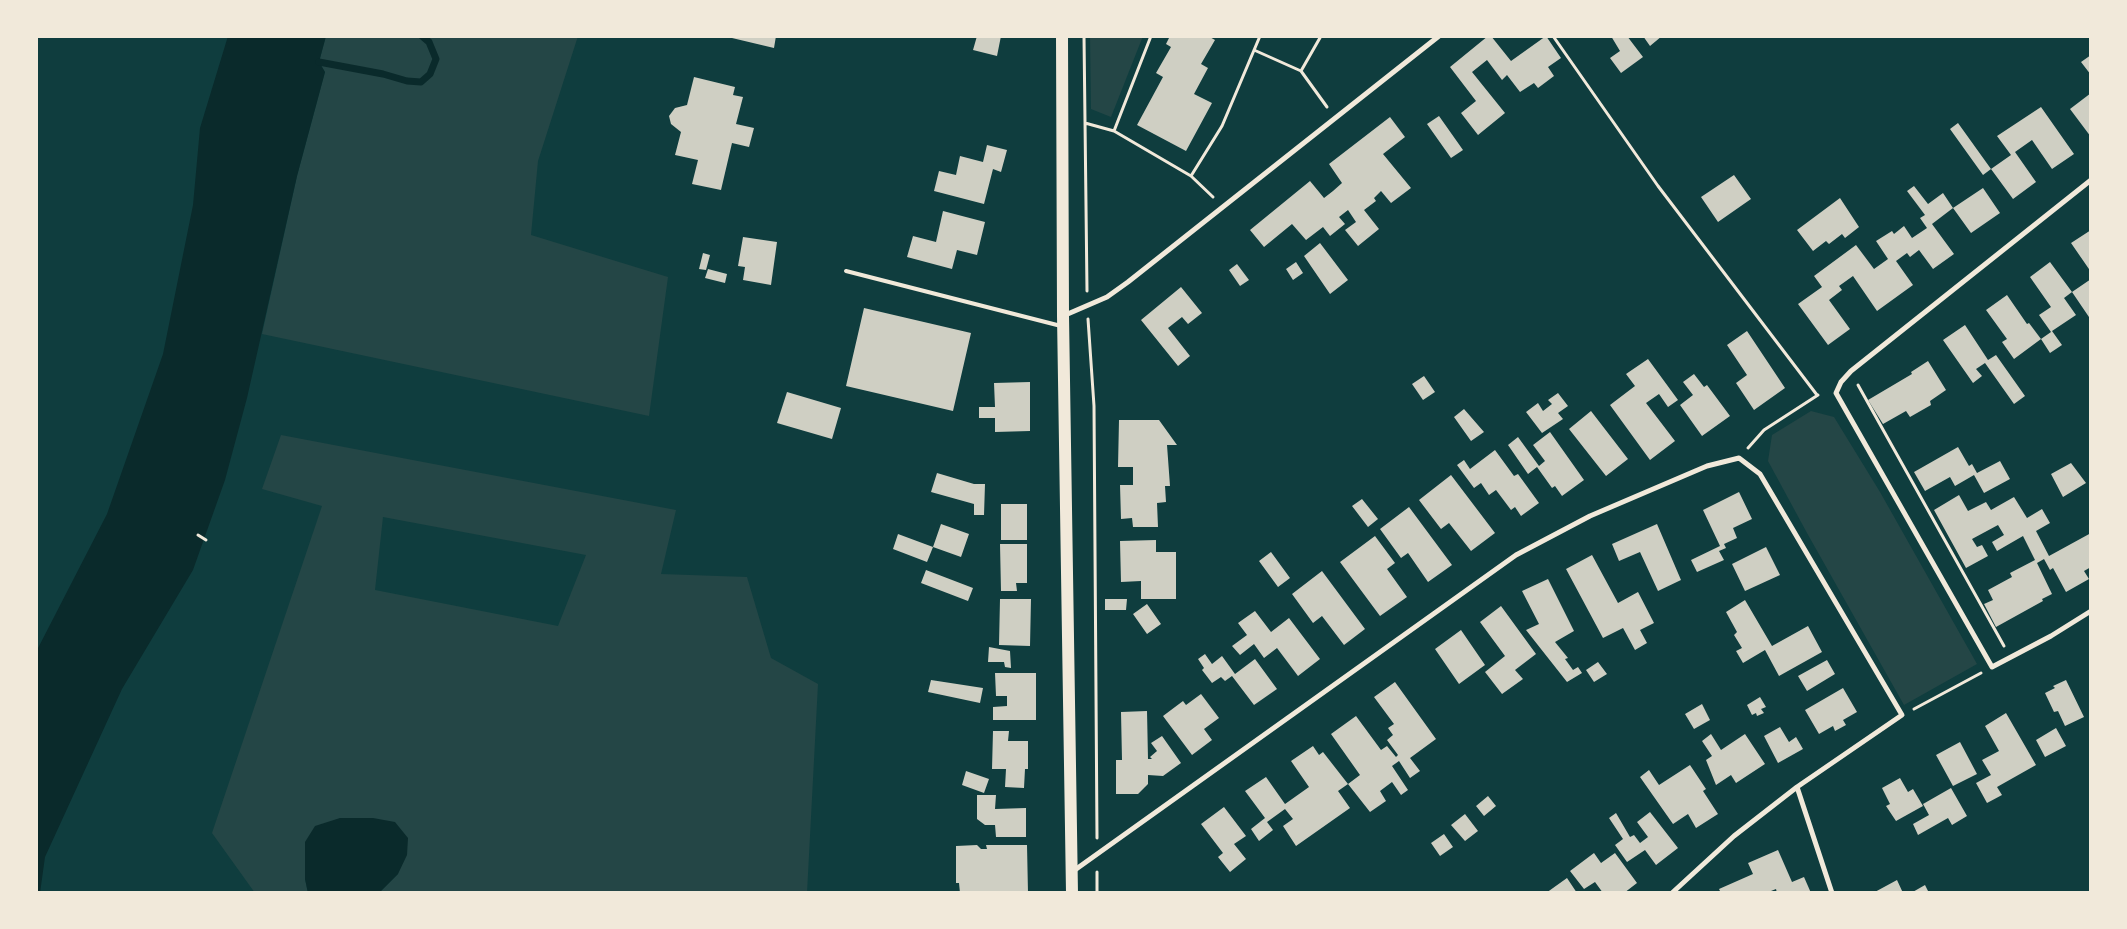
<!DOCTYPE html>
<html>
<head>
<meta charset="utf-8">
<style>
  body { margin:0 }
  #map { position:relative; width:2127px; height:929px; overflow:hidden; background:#0f3d3e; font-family:Jost,sans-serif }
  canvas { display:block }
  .frame { position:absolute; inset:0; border:38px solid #f1e9da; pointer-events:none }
</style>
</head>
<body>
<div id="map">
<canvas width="2127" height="929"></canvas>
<div class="frame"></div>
</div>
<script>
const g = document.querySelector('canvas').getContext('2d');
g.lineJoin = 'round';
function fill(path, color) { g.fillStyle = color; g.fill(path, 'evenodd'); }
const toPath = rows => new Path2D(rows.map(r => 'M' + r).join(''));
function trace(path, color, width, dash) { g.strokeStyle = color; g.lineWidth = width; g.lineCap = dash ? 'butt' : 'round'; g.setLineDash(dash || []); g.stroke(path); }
const green = toPath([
  [326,36,578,36,538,161,531,235,668,277,649,416,262,334,297,176,325,72,319,62],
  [1090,36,1143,36,1111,117,1091,109],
  [1811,411,1834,417,1880,492,1977,664,1904,705,1807,533,1768,461,1772,435],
  [281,435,676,510,661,574,747,577,771,658,818,684,807,893,379,893,398,874,373,818,340,818,305,862,305,879,308,893,255,893,212,833,322,506,262,489],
  [383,517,586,555,558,626,375,590]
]);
const water = toPath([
  [228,36,326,36,319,62,325,72,297,176,247,398,225,480,193,570,122,689,45,857,40,893,36,893,36,652,107,514,163,354,193,205,200,128],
  [340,818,373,818,395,822,408,838,407,855,398,874,379,893,308,893,305,879,305,842,315,826]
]);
const stream = toPath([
  [319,62,383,74,407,81,421,82,430,74,436,59,429,42,422,36]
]);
const building = toPath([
  [732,36,776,36,774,48,732,38],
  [977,36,1001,36,997,56,973,50],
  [1170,36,1208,36,1215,40,1201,64,1208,68,1194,94,1212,103,1186,151,1137,125,1163,77,1156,73,1171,47,1166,44],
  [1488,36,1491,36,1511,61,1546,36,1561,58,1548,67,1554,76,1538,88,1534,83,1520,92,1507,75,1502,80,1487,60,1472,72,1505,113,1478,135,1461,113,1476,101,1450,67],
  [1611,36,1627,36,1643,57,1621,73,1610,58,1620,51],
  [1643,36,1662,36,1650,46],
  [2091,55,2091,75,2081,62],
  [694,77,735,87,733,95,743,97,736,124,754,128,749,147,732,143,721,190,692,184,698,160,675,155,681,132,671,124,669,116,675,108,687,105],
  [2091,93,2091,137,2070,109],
  [2041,107,2074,154,2052,169,2032,140,2015,152,2036,182,2013,199,1991,169,2011,155,1997,136],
  [1439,116,1463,150,1451,158,1427,124],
  [1390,117,1405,137,1383,154,1411,188,1391,203,1381,191,1374,198,1376,201,1364,210,1379,229,1358,246,1345,230,1356,222,1348,210,1339,217,1345,224,1330,236,1323,227,1306,240,1292,224,1264,247,1250,230,1310,181,1324,198,1333,191,1342,183,1329,164],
  [1958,123,1991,169,1983,175,1950,129],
  [987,145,1007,150,1001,172,993,169,984,204,934,191,939,171,956,175,960,156,983,162],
  [1734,175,1751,199,1718,222,1701,197],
  [1914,186,1928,204,1943,193,1953,208,1932,224,1954,254,1933,269,1919,250,1910,257,1907,253,1896,261,1913,285,1877,311,1853,276,1839,286,1842,290,1829,300,1850,329,1828,345,1798,304,1822,287,1814,276,1856,245,1874,269,1888,259,1876,241,1892,231,1894,234,1904,226,1912,238,1927,228,1920,218,1925,215,1907,191],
  [1983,188,2000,213,1971,233,1953,208],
  [1840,198,1859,227,1845,238,1842,234,1829,244,1826,241,1813,251,1797,230],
  [943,211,985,222,977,255,957,250,952,269,907,257,913,236,936,242],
  [2091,230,2091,272,2071,243],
  [743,237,777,242,771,285,743,280,745,267,738,266],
  [1320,243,1348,280,1330,294,1304,256],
  [703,253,710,255,706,270,699,269],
  [1296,262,1303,273,1293,280,1286,269],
  [2050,262,2072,292,2064,298,2076,315,2052,331,2062,345,2050,353,2041,339,2051,332,2039,315,2051,307,2030,277],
  [1237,264,1249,280,1240,286,1229,270],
  [708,269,727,274,725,283,705,278],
  [2091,279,2091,320,2072,292],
  [1181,287,1202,313,1188,324,1182,317,1168,328,1190,356,1178,366,1141,320],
  [2007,295,2027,324,2029,323,2041,339,2014,359,2002,342,2007,339,1986,310],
  [864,308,971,333,953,411,846,386],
  [1965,325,1988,360,1996,355,2025,396,2014,404,1985,363,1976,369,1982,376,1973,383,1943,340],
  [1747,331,1785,388,1754,410,1736,383,1747,375,1727,345],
  [1648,359,1678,400,1668,407,1659,394,1646,403,1675,441,1650,460,1610,405,1635,386,1626,374],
  [1928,361,1946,390,1930,401,1931,405,1910,417,1906,411,1883,424,1868,400,1912,374,1911,372],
  [1694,374,1704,387,1707,385,1730,416,1702,436,1680,405,1693,395,1683,382],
  [1424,376,1435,392,1423,400,1412,384],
  [1030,382,1030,431,995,432,995,418,979,418,979,407,995,407,994,383],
  [787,392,841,408,832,439,777,423],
  [1558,393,1568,406,1558,413,1563,419,1542,433,1526,412,1538,403,1543,411,1552,404,1548,400],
  [1464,409,1484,432,1471,441,1454,417],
  [1591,411,1628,459,1606,476,1569,429],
  [1119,420,1159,420,1177,445,1167,445,1170,486,1165,486,1166,502,1157,503,1158,527,1133,527,1132,518,1121,519,1120,485,1133,485,1133,467,1118,467],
  [1550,432,1584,480,1562,496,1555,486,1552,488,1537,467,1528,474,1508,445,1518,437,1539,466,1545,461,1533,445],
  [1958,447,1969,466,1972,464,1977,473,2000,461,2010,479,1984,493,1974,475,1955,486,1950,477,1925,491,1914,472],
  [1495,450,1514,476,1518,474,1539,503,1521,516,1515,507,1511,510,1496,490,1489,495,1481,483,1474,488,1457,465,1464,460,1470,469],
  [2071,463,2086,483,2063,497,2051,474],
  [937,473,974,484,985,484,984,515,974,515,974,504,931,492],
  [1451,475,1495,533,1471,551,1449,523,1441,529,1419,500],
  [1739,492,1752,519,1733,528,1737,538,1724,544,1726,548,1719,551,1724,560,1697,572,1691,560,1720,546,1703,510],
  [1959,495,1968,511,1986,502,1991,510,2014,497,2027,518,2042,509,2050,523,2036,531,2049,556,2091,533,2091,567,2084,571,2089,579,2066,592,2053,568,2050,570,2044,559,2037,563,2052,594,2042,599,2043,601,1996,627,1984,604,1993,600,1988,590,2012,577,2010,573,2035,560,2023,536,1997,551,1992,542,2004,535,1998,525,1972,539,1977,547,1982,545,1988,556,1966,568,1934,510],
  [1362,499,1378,519,1368,527,1352,506],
  [1001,504,1027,504,1027,540,1001,540],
  [1409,507,1452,565,1428,582,1408,553,1401,558,1380,529],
  [941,524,969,534,961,557,933,547,927,562,893,549,898,534,933,547],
  [1657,524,1681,580,1658,591,1640,552,1619,561,1612,544],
  [1375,536,1395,563,1387,569,1407,597,1380,616,1340,562],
  [1156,540,1156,552,1176,552,1176,599,1141,599,1141,581,1121,582,1120,541],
  [1000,544,1027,544,1027,583,1016,583,1017,591,1001,591],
  [1766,547,1780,575,1745,591,1732,564],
  [1271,552,1290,578,1278,587,1259,561],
  [1592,555,1618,603,1638,592,1654,623,1640,630,1647,643,1635,650,1623,628,1603,638,1566,569],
  [926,570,973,588,968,601,921,583],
  [1322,571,1365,629,1344,645,1322,616,1313,623,1292,594],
  [1548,579,1574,631,1555,642,1568,658,1565,659,1573,670,1578,667,1582,673,1567,682,1526,630,1539,624,1522,591],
  [1000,599,1031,599,1030,646,999,645],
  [1105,599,1127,599,1126,610,1105,610],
  [1745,600,1772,646,1808,626,1822,652,1779,676,1765,650,1743,663,1736,651,1742,648,1734,635,1737,632,1726,612],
  [1147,604,1161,624,1147,634,1133,614],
  [1501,606,1536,654,1515,670,1523,679,1502,694,1485,672,1505,656,1480,622],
  [1255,611,1271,632,1289,618,1320,659,1298,676,1277,648,1264,658,1254,644,1240,655,1232,646,1247,635,1238,623],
  [1461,630,1485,665,1459,684,1435,649],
  [989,647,1010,651,1011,668,1005,667,1004,662,988,662],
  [1205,654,1212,664,1222,656,1235,674,1255,659,1277,689,1254,705,1232,676,1225,681,1221,677,1212,683,1202,670,1204,668,1198,659],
  [1827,660,1835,674,1807,691,1798,676],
  [1598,662,1607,674,1594,682,1586,670],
  [995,673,1036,673,1036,720,993,720,993,707,1007,706,1007,696,996,696],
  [931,680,983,688,980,703,928,692],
  [2066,680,2084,717,2065,726,2058,711,2054,712,2045,693,2055,688,2053,686],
  [1395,682,1436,739,1410,758,1420,771,1410,778,1399,761,1392,766,1408,790,1401,795,1392,782,1380,791,1386,801,1370,812,1348,784,1360,775,1331,734,1356,716,1381,750,1387,746,1396,757,1398,755,1387,740,1393,735,1388,728,1394,724,1374,697],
  [1843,688,1857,712,1843,720,1846,725,1835,731,1833,726,1819,734,1805,710],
  [1201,694,1219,718,1204,729,1212,740,1192,755,1163,716,1183,701,1186,705],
  [1760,697,1766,707,1761,709,1764,713,1757,716,1756,713,1752,715,1747,705],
  [1702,704,1710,720,1694,729,1685,714],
  [1147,711,1148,759,1152,759,1150,757,1157,751,1151,743,1162,736,1181,763,1163,776,1148,775,1148,784,1138,794,1116,794,1116,760,1122,760,1121,712],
  [2006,713,2036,765,1997,787,2002,795,1987,803,1976,783,1991,775,1982,760,1999,751,1985,726],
  [1780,727,1789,742,1796,737,1803,749,1778,763,1764,736],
  [2056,728,2066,746,2045,757,2036,740],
  [993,731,1009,731,1008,741,1028,741,1028,769,1025,769,1024,788,1005,787,1006,769,992,769],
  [1711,734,1721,750,1745,734,1765,764,1736,783,1731,775,1716,785,1706,760,1712,756,1702,741],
  [1960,742,1977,774,1953,786,1936,755],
  [1313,746,1319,755,1323,752,1348,784,1338,791,1350,808,1296,846,1283,826,1293,819,1285,809,1267,822,1273,830,1259,841,1251,829,1265,818,1245,791,1266,777,1285,804,1309,787,1291,761],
  [1690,765,1706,789,1703,791,1718,814,1696,828,1688,814,1673,824,1640,777,1649,770,1659,785],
  [966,771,989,779,984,793,962,785],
  [1900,778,1908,792,1913,789,1923,806,1896,821,1886,806,1890,804,1882,788],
  [1951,788,1967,816,1952,825,1948,818,1918,835,1913,824,1929,815,1923,804],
  [977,795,996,795,995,809,1026,808,1026,837,996,837,995,825,985,825,977,819],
  [1488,796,1496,806,1484,816,1476,806],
  [1224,807,1246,836,1234,844,1246,859,1230,872,1218,857,1223,853,1201,824],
  [1650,812,1678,848,1656,865,1645,850,1627,862,1615,845,1623,839,1609,818,1616,813,1630,837,1634,835,1640,843,1648,837,1637,822],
  [1465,814,1478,831,1465,841,1451,825],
  [1444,834,1453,847,1440,856,1431,843],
  [977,845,981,849,987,849,986,845,1027,845,1028,893,960,893,959,883,956,883,956,846],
  [1778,850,1792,882,1804,877,1811,893,1777,893,1776,889,1766,893,1721,893,1719,889,1753,874,1748,863],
  [1594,853,1601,863,1615,853,1637,883,1624,893,1603,893,1595,882,1584,889,1570,871],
  [1567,878,1577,893,1546,893],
  [1897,880,1903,893,1873,893],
  [1925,885,1929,893,1911,893]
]);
const path = toPath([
  [1084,36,1087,291],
  [1321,36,1301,71,1327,107],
  [1553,36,1658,186,1817,395],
  [1254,50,1301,71],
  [1085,123,1114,131,1191,176],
  [1114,131,1151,36],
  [1213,197,1191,176,1222,126,1260,36],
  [1088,319,1094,406,1097,838],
  [1858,385,2004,646],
  [1748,448,1764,430,1818,395],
  [198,535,206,540],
  [1914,709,1981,673],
  [1097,872,1097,893]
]);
const service = toPath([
  [846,271,1061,326]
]);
const minor = toPath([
  [2091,180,1851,371,1841,382,1836,393,1992,667,2051,636,2091,611],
  [1063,316,1107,297,1128,282,1439,36],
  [1797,787,1832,893],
  [1072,872,1516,555,1590,516,1707,466,1739,458,1760,474,1902,715,1797,787,1734,836,1672,893]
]);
const primary = toPath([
  [1062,36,1063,316,1072,893]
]);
fill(green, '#244646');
fill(water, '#0a2a2b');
trace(stream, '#0a2a2b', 7);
fill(building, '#cfcfc3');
trace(path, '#f1e9da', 3);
trace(service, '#f1e9da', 4);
trace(minor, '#f1e9da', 5);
trace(primary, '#f1e9da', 12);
</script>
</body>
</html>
